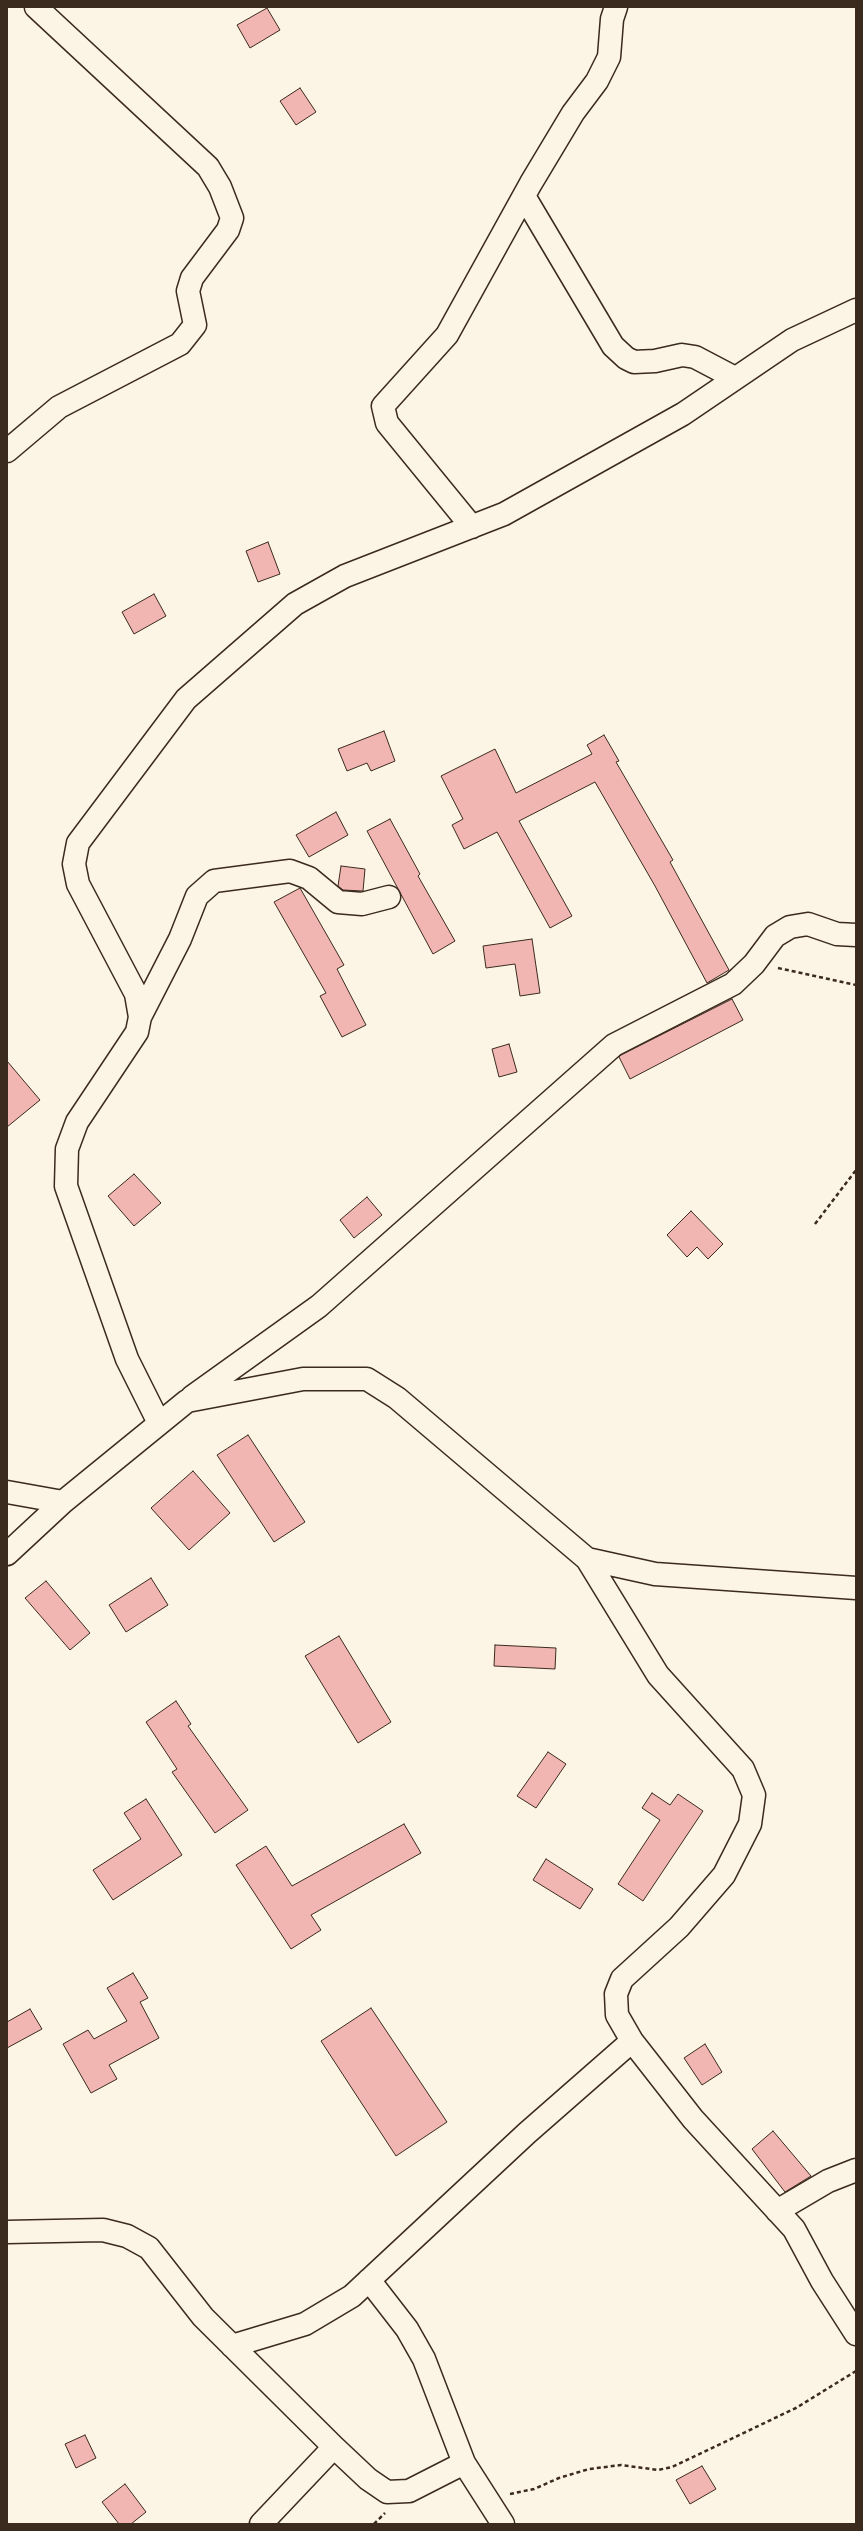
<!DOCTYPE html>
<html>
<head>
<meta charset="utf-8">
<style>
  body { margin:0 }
  #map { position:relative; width:863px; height:2531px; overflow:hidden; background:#fcf5e5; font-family:Pangolin,sans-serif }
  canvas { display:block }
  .frame { position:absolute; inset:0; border:8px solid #3b2a1e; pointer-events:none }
</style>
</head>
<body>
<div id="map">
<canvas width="863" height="2531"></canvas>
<div class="frame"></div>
</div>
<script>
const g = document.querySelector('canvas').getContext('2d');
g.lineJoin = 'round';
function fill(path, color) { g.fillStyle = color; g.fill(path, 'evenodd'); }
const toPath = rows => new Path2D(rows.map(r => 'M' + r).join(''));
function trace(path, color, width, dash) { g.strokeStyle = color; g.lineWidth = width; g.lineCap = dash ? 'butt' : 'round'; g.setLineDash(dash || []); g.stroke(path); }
const building = toPath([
  [267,8,280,30,250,48,237,25,267,8],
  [300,88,316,112,296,125,280,101,300,88],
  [268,542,280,574,258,582,246,551,268,542],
  [154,594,166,616,134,634,122,612,154,594],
  [384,731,395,761,371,771,367,763,347,771,338,749,384,731],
  [604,735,619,761,616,762,673,860,670,862,729,970,707,983,655,886,595,782,519,821,572,916,550,928,497,832,464,849,452,825,463,819,441,776,495,749,516,793,592,754,587,745,604,735],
  [336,812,348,835,309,857,296,835,336,812],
  [390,819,420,874,418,876,455,941,433,954,367,831,390,819],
  [341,866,365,869,363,891,343,890,338,886,341,866],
  [300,888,344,965,337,969,366,1025,342,1037,320,996,326,993,274,902,300,888],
  [532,939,540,993,520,996,515,964,486,968,483,946,532,939],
  [732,999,743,1020,630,1079,619,1057,621,1055,732,999],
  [509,1044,517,1072,499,1077,492,1049,509,1044],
  [7,1061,40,1100,7,1127,7,1061],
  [134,1174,161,1203,134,1226,108,1196,134,1174],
  [367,1197,382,1215,354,1238,340,1220,367,1197],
  [691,1211,723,1244,708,1259,697,1247,687,1257,667,1235,691,1211],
  [248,1435,305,1522,274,1542,217,1455,248,1435],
  [193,1471,230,1513,189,1550,151,1508,193,1471],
  [151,1578,168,1605,126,1632,109,1605,151,1578],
  [46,1581,90,1633,70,1650,25,1598,46,1581],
  [339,1636,391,1722,358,1743,305,1656,339,1636],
  [495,1645,556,1648,555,1669,494,1666,495,1645],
  [176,1701,191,1724,188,1726,248,1810,215,1833,172,1772,177,1769,146,1722,176,1701],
  [548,1752,566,1764,536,1808,517,1796,548,1752],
  [652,1793,670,1805,678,1794,703,1811,643,1901,618,1884,660,1820,642,1808,652,1793],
  [146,1799,182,1855,113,1900,93,1870,141,1839,124,1813,146,1799],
  [404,1824,421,1853,311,1915,321,1930,291,1949,236,1865,266,1846,292,1886,404,1824],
  [546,1859,593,1889,580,1909,533,1880,546,1859],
  [133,1973,148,1998,140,2002,159,2038,109,2065,117,2079,91,2093,63,2044,88,2030,94,2039,127,2021,107,1988,133,1973],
  [371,2008,447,2122,396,2156,321,2041,371,2008],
  [30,2009,42,2029,7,2048,7,2022,30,2009],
  [705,2044,722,2072,702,2085,684,2058,705,2044],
  [773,2131,811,2176,785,2192,752,2149,773,2131],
  [85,2435,96,2458,76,2468,65,2444,85,2435],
  [702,2466,716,2489,690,2504,676,2480,702,2466],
  [125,2484,146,2512,131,2524,119,2524,102,2502,125,2484]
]);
const path = toPath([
  [778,968,856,985],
  [815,1224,856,1170],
  [510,2494,534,2489,559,2478,589,2469,621,2465,658,2470,672,2467,796,2408,856,2371],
  [374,2524,385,2513]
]);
const minor = toPath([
  [524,196,613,346,626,358,634,362,655,361,682,355,695,357,735,378],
  [7,451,59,407,180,344,195,325,188,291,192,278,228,230,232,218,220,187,208,167,36,7],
  [472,527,387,423,383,406,447,335,531,183,573,113,597,81,609,57,612,19,616,7],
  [140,1017,180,939,197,896,214,881,290,871,309,878,338,902,362,904,389,897],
  [192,1397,319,1306,614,1045,733,984,754,964,775,936,790,927,808,924,837,934,856,935],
  [159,1423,127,1359,66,1186,67,1149,77,1122,137,1032,140,1017,136,994,78,884,74,864,78,843,186,699,295,604,345,576,504,514,683,414,792,340,856,310],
  [7,1492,63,1502],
  [7,1554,63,1502,187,1401,303,1379,367,1379,397,1398,587,1559,655,1574,856,1588],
  [587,1559,658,1675,743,1769,754,1795,750,1824,724,1875,679,1927,622,1979,616,1994,617,2015,632,2041,693,2119,794,2229,822,2281,856,2334],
  [777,2211,828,2181,856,2170],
  [7,2232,103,2230,127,2236,149,2248,203,2317,334,2447,368,2479,387,2492,409,2491,464,2463],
  [369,2280,407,2329,424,2359,464,2463,503,2524],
  [232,2346,305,2324,352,2296,527,2133,632,2041],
  [261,2524,334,2447]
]);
fill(building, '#f1b6b1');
trace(building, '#3b2a1e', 1);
trace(minor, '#3b2a1e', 25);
trace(path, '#3b2a1e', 2.5, [4, 3]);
trace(minor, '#fcf5e5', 22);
</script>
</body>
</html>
